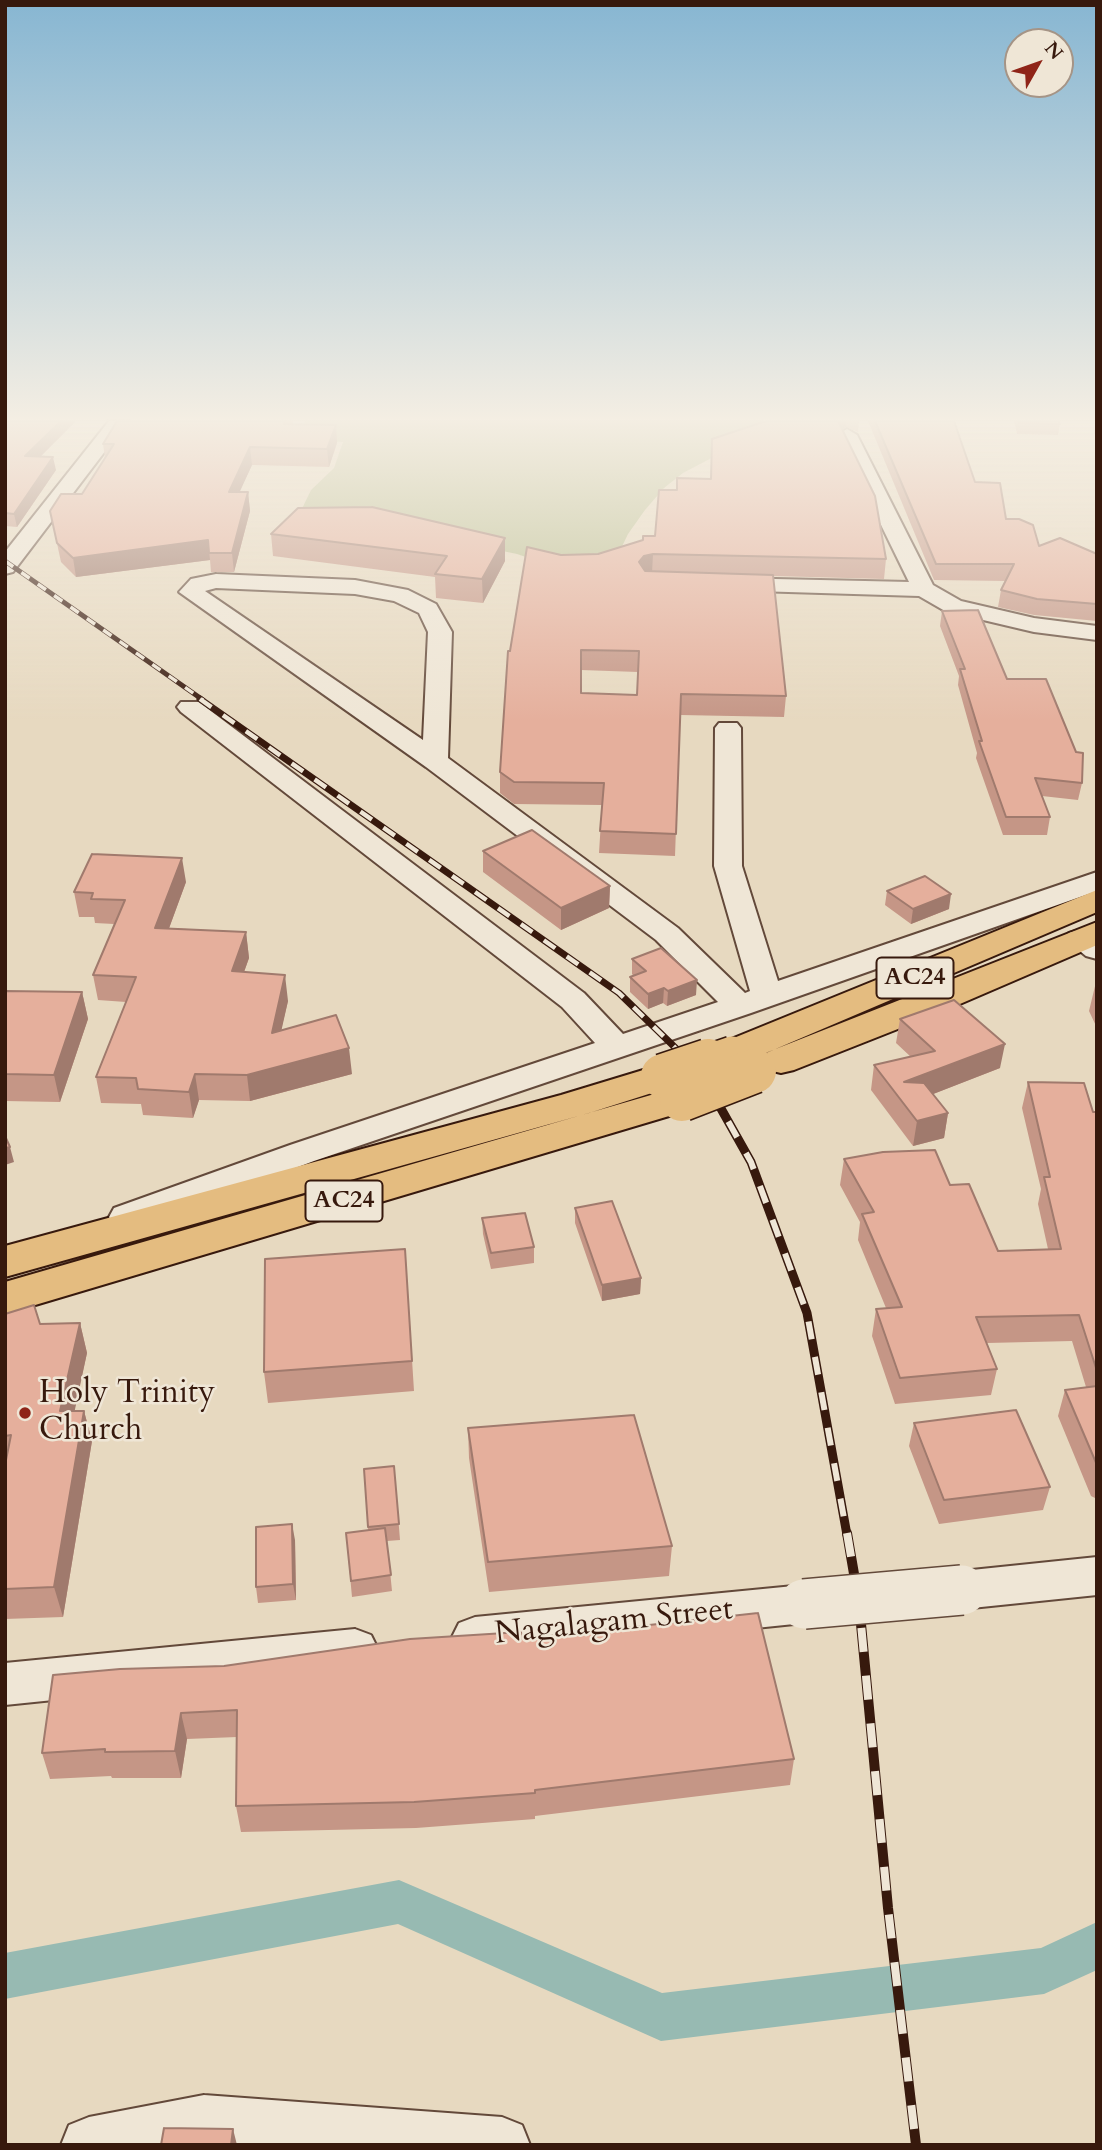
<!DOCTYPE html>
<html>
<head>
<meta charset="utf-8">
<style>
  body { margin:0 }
  #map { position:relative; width:1102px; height:2150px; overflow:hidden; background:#e7d9c0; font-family:Cardo,serif }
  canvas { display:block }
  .frame { position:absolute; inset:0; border:7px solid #37190d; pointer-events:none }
  .north { position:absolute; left:1004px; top:28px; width:70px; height:70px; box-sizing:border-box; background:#efe6d6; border:2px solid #a59486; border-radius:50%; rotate:50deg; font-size:19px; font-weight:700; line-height:28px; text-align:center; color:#37190d }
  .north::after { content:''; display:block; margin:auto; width:24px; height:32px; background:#8f2418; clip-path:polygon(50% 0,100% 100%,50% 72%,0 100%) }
</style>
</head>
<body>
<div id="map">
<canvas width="1102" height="2150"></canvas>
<div class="frame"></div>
<div class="north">N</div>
</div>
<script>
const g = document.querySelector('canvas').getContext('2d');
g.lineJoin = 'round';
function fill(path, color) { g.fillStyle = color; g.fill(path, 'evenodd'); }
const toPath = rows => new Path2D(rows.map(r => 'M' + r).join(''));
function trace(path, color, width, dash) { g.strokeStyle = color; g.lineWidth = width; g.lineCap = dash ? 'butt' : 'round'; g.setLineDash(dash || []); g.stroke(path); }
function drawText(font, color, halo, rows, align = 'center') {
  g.font = font + ' Cardo,serif'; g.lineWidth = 5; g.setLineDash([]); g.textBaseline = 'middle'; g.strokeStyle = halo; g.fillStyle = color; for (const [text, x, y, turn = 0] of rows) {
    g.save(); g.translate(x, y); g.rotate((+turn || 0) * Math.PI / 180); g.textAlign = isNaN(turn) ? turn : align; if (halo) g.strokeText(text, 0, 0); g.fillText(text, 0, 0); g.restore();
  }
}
const green = toPath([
  [305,421,795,421,767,429,683,473,664,488,645,510,628,534,616,559,555,567,517,554,468,544,296,521,311,490,334,468,343,442,295,440]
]);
const canal = toPath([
  [399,1880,662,1993,1041,1948,1097,1922,1097,1970,1044,1994,661,2041,398,1924,5,1999,5,1953,399,1880]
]);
const minor = toPath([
  [109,421,128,421,13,572,5,574,5,552,109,421],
  [847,429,857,435,933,585,961,601,1034,618,1097,626,1097,640,1034,632,945,611,919,596,723,590,720,585,723,580,731,578,909,582,837,435,847,429],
  [216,574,355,580,408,590,436,604,452,632,448,758,678,928,745,993,750,991,714,866,715,728,719,723,737,723,741,728,742,866,778,981,1097,872,1097,891,751,1013,314,1161,140,1226,127,1230,114,1226,109,1217,114,1208,290,1145,595,1043,562,1007,181,712,177,707,181,702,199,702,584,993,623,1034,718,1002,656,940,426,767,179,592,191,579,216,574],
  [216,588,355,594,394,601,419,613,428,632,423,740,205,591,216,588],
  [1080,930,1097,936,1097,959,1086,956,1065,939,1069,933,1080,930],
  [1097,1557,1097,1595,962,1609,946,1603,940,1590,946,1577,962,1571,1097,1557],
  [804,1585,820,1590,826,1604,820,1618,804,1623,475,1657,459,1651,452,1637,459,1623,475,1617,804,1585],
  [355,1629,371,1635,378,1649,371,1663,355,1669,5,1705,5,1663,355,1629],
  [204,2095,502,2117,522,2125,530,2145,61,2145,69,2125,89,2117,204,2095]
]);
const major = toPath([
  [1097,890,1097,912,745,1062,732,1065,719,1062,713,1053,719,1044,1097,890],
  [1097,922,1097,945,946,1010,794,1070,781,1073,768,1070,762,1061,768,1052,1097,922],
  [663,1064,677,1067,682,1076,677,1085,589,1113,5,1277,5,1246,561,1095,663,1064],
  [682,1086,696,1090,702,1099,696,1108,5,1314,5,1282,682,1086]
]);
const railFar3 = toPath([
  [5,561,203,700]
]);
const railFar2 = toPath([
  [200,699,619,993,691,1063]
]);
const railFar1 = toPath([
  [690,1061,701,1073,751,1162,807,1313,847,1535]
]);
const rail = toPath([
  [847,1533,859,1603,888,1908,916,2145]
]);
const minorBridge = toPath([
  [804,1604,962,1590]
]);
const majorBridgeFar1 = toPath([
  [703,1063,732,1053]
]);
const majorBridge = toPath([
  [663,1076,708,1061],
  [682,1099,754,1071]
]);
const wall = toPath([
  [5,421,76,421,40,457,56,470,17,527,5,526],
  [117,421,293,421,293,424,336,425,337,443,329,467,252,465,239,492,248,492,250,511,234,572,211,572,210,560,76,577,61,562,50,511,82,494,105,458,103,444],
  [766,421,859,421,858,432,846,427,842,430,886,559,884,579,773,576,786,696,784,717,680,715,675,856,599,853,602,805,514,804,500,793,500,772,510,651,561,555,598,554,655,536],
  [581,670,638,672,637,695,581,693],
  [868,421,954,421,975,482,1006,519,1039,546,1097,554,1097,621,1034,615,998,607,1001,590,1006,581,934,580],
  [1014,421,1059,421,1060,424,1058,435,1017,434],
  [1097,425,1097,436,1094,434,1095,426],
  [271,534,505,561,483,603,436,598,435,577,273,556],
  [942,611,1007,679,1082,783,1078,800,1042,796,1050,817,1047,835,1003,835,976,758,977,753,958,685,959,676,940,626],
  [483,851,610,886,609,908,561,930,483,872],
  [186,882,169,928,246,932,249,958,244,972,288,1001,281,1030,352,1074,250,1101,199,1100,193,1118,143,1115,141,1104,101,1103,96,1077,126,1002,98,1000,93,975,114,924,95,923,94,917,79,917,74,892],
  [887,891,949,909,911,924,885,905],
  [632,959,696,995,667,1006,663,1003,648,1009,630,992,630,977,634,976,632,974],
  [1096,982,1097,982,1097,1028,1089,1011],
  [5,991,82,992,88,1019,60,1102,5,1101],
  [900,1019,1000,1068,933,1094,948,1113,944,1138,913,1146,871,1090,874,1065,911,1057,896,1043],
  [1028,1082,1093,1112,1097,1112,1097,1499,1091,1496,1058,1416,1065,1390,1086,1387,1072,1341,987,1343,997,1369,991,1395,895,1404,872,1336,876,1309,886,1308,858,1240,860,1222,840,1185,844,1159,998,1251,1048,1249,1038,1204,1041,1189,1022,1108],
  [575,1208,641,1278,640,1294,602,1301,575,1223],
  [482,1218,534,1247,534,1263,491,1269,483,1234],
  [405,1249,414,1391,268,1403,264,1372],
  [5,1314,40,1324,80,1323,87,1353,74,1411,84,1411,92,1441,63,1617,5,1619],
  [914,1423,1050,1487,1043,1510,939,1524,909,1446],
  [468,1428,672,1546,669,1576,489,1592,469,1458],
  [394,1466,400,1540,387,1541,392,1591,352,1597,346,1533,368,1530,364,1469],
  [295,1540,296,1600,258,1603,256,1587],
  [522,1639,794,1759,790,1785,535,1816,535,1819,416,1828,241,1832,236,1806,237,1737,187,1739,181,1778,112,1778,111,1776,50,1779,42,1753,224,1666]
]);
const shadedWall = toPath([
  [61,421,76,421,28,469,25,456],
  [836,421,846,421,846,427,835,436],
  [336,425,337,443,329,467,327,449],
  [250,447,252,465,231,511,229,492],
  [53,457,56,470,17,527,14,514],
  [248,492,250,511,234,572,232,553],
  [505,538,505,561,483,603,482,579],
  [208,540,210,560,76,577,73,558],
  [653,554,652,573,643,575,639,562,644,556],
  [182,858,186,882,160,953,155,928],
  [610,886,609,908,561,930,561,908],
  [951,894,949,909,911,924,913,909],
  [246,932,249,958,235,997,232,971],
  [285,975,288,1001,275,1059,272,1033],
  [697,980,696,995,667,1006,668,991],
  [664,988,663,1003,648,1009,648,994],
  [82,992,88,1019,60,1102,54,1075],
  [1005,1044,1000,1068,905,1105,904,1082],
  [349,1048,352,1074,250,1101,247,1075],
  [195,1074,199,1100,193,1118,189,1092],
  [948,1113,944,1138,913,1146,917,1121],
  [10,1147,14,1162,5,1165,5,1148],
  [641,1278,640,1294,602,1301,602,1285],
  [80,1323,87,1353,68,1442,60,1411],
  [84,1411,92,1441,63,1617,54,1587],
  [292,1524,295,1540,296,1600,293,1584],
  [181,1713,187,1739,181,1778,175,1751],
  [233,2129,237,2145,231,2145]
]);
const building = toPath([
  [5,421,61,421,25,456,53,457,14,514,5,513,5,421],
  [117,421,285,421,284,424,336,425,327,449,250,447,229,492,248,492,232,553,209,553,208,540,73,558,57,543,50,511,61,494,82,494,114,444,103,444,117,421],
  [766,421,838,421,875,496,886,559,653,554,644,556,639,562,645,571,773,575,786,696,681,694,676,834,600,831,604,783,514,782,500,772,508,651,510,651,527,547,561,555,598,554,643,540,643,536,655,536,659,490,677,490,677,478,711,479,712,439,766,421],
  [581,650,639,651,637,695,581,693,581,650],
  [875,421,954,421,975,482,1000,483,1006,519,1019,519,1033,525,1039,546,1060,538,1097,554,1097,604,1037,599,1001,590,1014,564,936,564,875,421],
  [1019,421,1059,421,1060,424,1019,423,1019,421],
  [372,507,505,538,482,579,435,574,447,556,271,534,298,508,372,507],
  [978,610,1007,679,1046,679,1076,752,1083,753,1082,783,1035,778,1050,817,1006,817,979,741,982,741,960,669,965,669,942,611,978,610],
  [532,830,610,886,561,908,483,851,532,830],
  [92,854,182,858,155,928,246,932,232,971,285,975,272,1033,336,1015,349,1048,247,1075,195,1074,189,1092,138,1089,136,1078,96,1077,136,977,93,975,125,900,91,899,93,893,74,892,92,854],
  [925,876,951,894,913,909,887,891,925,876],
  [661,948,697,980,668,991,664,988,648,994,630,977,646,971,632,959,661,948],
  [5,991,82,992,54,1075,5,1074,5,991],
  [954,1000,1005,1044,904,1082,924,1083,948,1113,917,1121,874,1065,935,1051,900,1019,954,1000],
  [1028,1082,1084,1083,1093,1112,1097,1112,1097,1371,1079,1315,976,1317,997,1369,900,1378,876,1309,902,1307,862,1214,874,1212,844,1159,883,1152,935,1150,950,1185,969,1184,998,1251,1061,1249,1044,1177,1050,1177,1028,1082],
  [5,1136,10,1147,5,1148,5,1136],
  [612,1201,641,1278,602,1285,575,1208,612,1201],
  [525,1213,534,1247,491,1253,482,1218,525,1213],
  [405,1249,412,1361,264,1372,265,1259,405,1249],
  [34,1305,40,1324,80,1323,60,1411,84,1411,54,1587,5,1589,5,1465,11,1435,5,1436,5,1314,34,1305],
  [1097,1386,1097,1465,1065,1390,1097,1386],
  [1016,1410,1050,1487,944,1500,914,1423,1016,1410],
  [634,1415,672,1546,488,1562,468,1428,634,1415],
  [394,1466,399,1524,368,1527,364,1469,394,1466],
  [292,1524,293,1584,256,1587,256,1527,292,1524],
  [385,1528,391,1575,351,1581,346,1533,385,1528],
  [758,1613,794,1759,535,1790,535,1793,414,1802,236,1806,237,1710,181,1713,175,1751,105,1752,105,1749,42,1753,53,1675,120,1669,224,1666,410,1639,521,1632,522,1639,758,1613],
  [164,2128,233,2129,231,2145,161,2145,164,2128]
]);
const markers = [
  [25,1413,7,"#8f2418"]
];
const shields = [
  [915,978,77],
  [344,1201,77]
];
const shieldNames = [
  ["AC24",915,978],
  ["AC24",344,1201]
];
const nearPoinames = [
  ["Holy Trinity",39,1395],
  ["Church",39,1432]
];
const nearStreetnames = [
  ["Nagalagam Street",614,1623,-6]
];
fill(green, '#b9be90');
fill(canal, '#97bab2');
trace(minor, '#63493a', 4);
trace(major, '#37190d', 4);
fill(minor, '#efe6d6');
fill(major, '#e4bc80');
trace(railFar3, '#37190d', 5);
trace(railFar2, '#37190d', 7);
trace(railFar1, '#37190d', 9);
trace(rail, '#37190d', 10);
trace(railFar3, '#efe6d6', 3.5, [10]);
trace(railFar2, '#efe6d6', 4.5, [14]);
trace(railFar1, '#efe6d6', 6, [18]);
trace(rail, '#efe6d6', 8, [24]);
trace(minorBridge, '#63493a', 52, []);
trace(majorBridgeFar1, '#37190d', 36, []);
trace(majorBridge, '#37190d', 47, []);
trace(minorBridge, '#efe6d6', 49);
trace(majorBridgeFar1, '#e4bc80', 33);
trace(majorBridge, '#e4bc80', 44);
fill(wall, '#c59686');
fill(shadedWall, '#a07a6d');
fill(building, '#e5af9c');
trace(building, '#a07a6d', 2);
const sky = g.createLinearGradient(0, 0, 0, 722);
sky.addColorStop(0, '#87b6d2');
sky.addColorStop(0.58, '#f4eee3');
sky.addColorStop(1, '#f4eee300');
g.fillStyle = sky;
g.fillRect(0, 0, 1102, 722);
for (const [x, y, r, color] of markers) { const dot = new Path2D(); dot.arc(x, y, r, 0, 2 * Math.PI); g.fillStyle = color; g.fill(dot); trace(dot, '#efe6d6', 2.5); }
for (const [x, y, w] of shields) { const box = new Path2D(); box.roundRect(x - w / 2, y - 20.5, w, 41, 5); g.fillStyle = '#efe6d6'; g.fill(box); trace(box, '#37190d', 2); }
drawText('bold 24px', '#37190d', null, shieldNames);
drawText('32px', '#37190d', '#efe6d6', nearPoinames, 'left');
drawText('32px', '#37190d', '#efe6d6', nearStreetnames);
</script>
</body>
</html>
